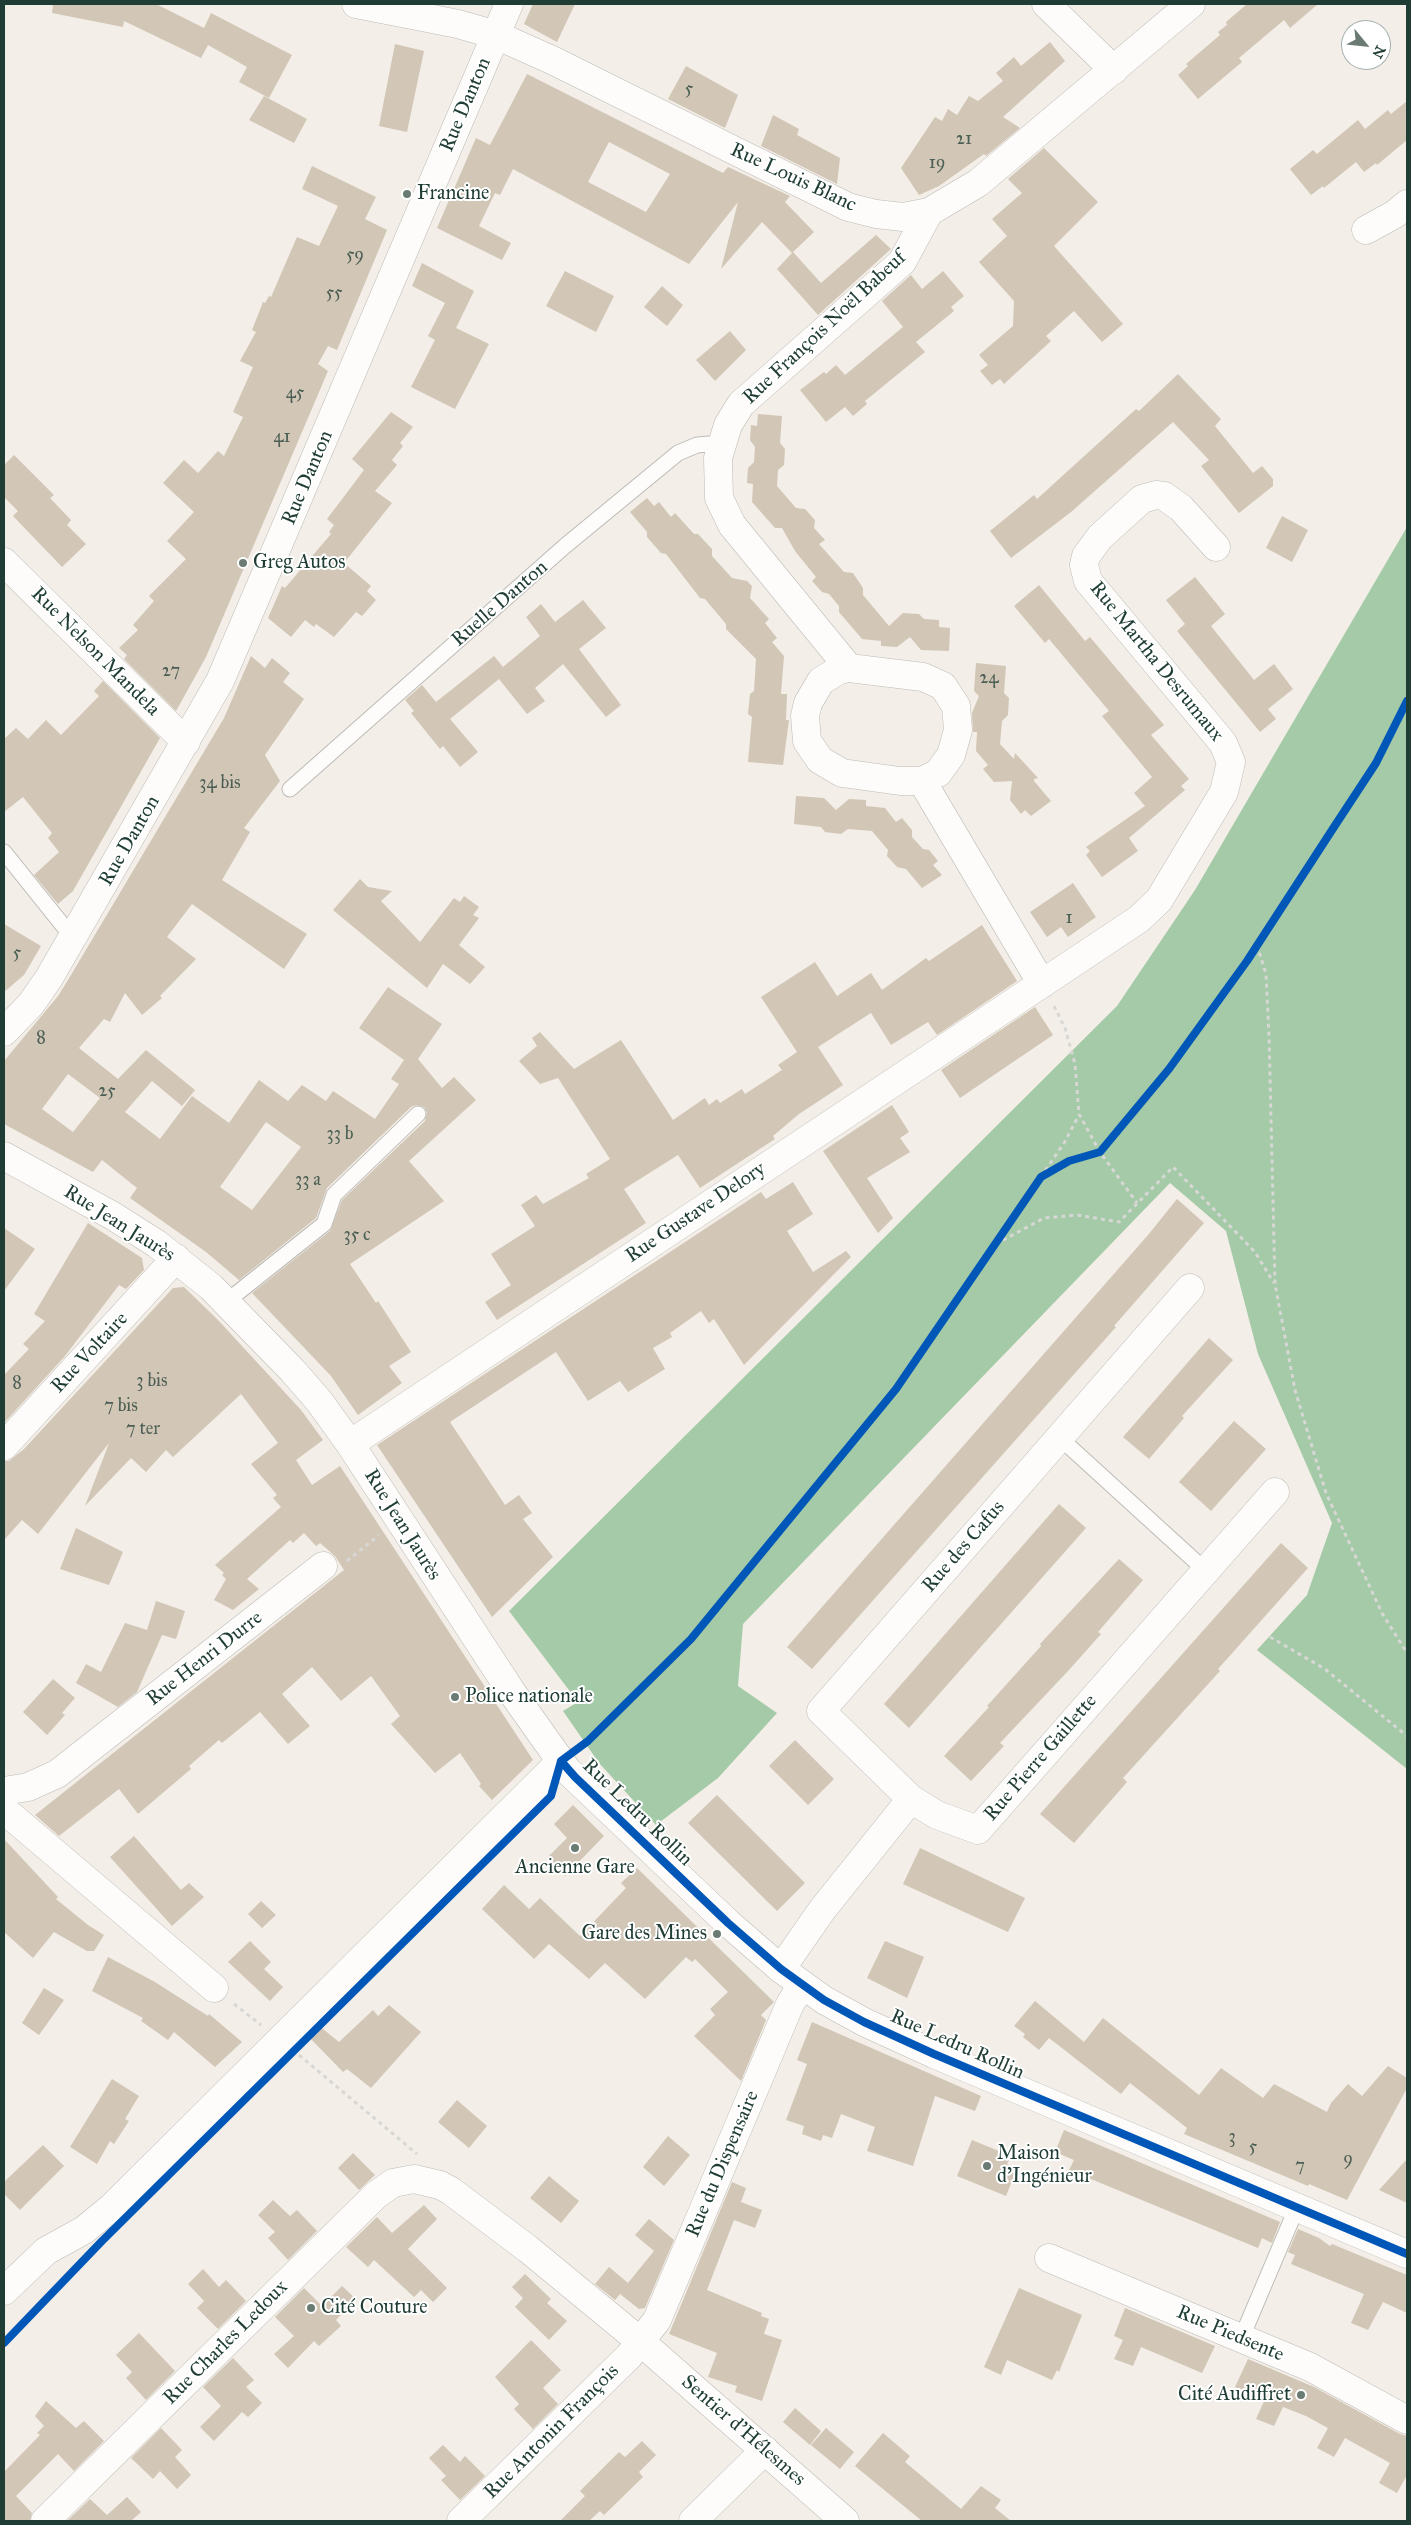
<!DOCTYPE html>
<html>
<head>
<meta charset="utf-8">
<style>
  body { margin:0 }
  #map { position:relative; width:1411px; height:2525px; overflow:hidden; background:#f3eee7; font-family:"IM FELL Great Primer",serif }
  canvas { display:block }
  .frame { position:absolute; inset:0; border:5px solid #1f3d34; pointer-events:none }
  .north { position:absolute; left:1341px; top:20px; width:50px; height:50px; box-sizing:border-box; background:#fff; border:1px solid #a5b1ae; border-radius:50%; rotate:118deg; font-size:14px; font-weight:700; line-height:20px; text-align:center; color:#1f3d34 }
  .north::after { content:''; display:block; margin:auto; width:18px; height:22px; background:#697b73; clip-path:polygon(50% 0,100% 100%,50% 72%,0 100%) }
</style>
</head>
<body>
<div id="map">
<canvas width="1411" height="2525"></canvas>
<div class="frame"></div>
<div class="north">N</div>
</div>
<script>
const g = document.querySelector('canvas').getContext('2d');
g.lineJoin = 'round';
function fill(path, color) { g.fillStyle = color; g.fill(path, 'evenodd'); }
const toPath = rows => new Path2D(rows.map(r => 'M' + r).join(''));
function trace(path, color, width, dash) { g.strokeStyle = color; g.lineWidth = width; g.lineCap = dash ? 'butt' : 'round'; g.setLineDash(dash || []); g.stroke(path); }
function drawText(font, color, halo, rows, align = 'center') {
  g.font = font + ' "IM FELL Great Primer",serif'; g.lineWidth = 4; g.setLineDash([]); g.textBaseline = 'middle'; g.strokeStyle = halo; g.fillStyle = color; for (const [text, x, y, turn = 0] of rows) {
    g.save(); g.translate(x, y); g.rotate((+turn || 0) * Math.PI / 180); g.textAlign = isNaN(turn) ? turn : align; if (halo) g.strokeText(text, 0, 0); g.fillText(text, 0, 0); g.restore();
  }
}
const forest = toPath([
  [1407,527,1407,1769,1257,1650,1307,1595,1332,1523,1258,1354,1226,1231,1170,1183,743,1624,738,1686,777,1713,718,1778,656,1825,599,1763,563,1711,578,1702,509,1611,1117,1006,1195,890]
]);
const building = toPath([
  [53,4,156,4,204,28,211,13,292,55,269,98,239,82,247,67,208,45,201,58,124,21,123,27,52,13],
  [533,4,575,4,557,42,524,24],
  [1247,4,1318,4,1290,28,1284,20,1239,58,1242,62,1198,99,1178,75,1188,66,1186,64,1220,35,1218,32,1227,25,1226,22],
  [1050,42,1065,61,1003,117,1020,128,986,156,984,154,939,186,919,195,901,168,935,117,942,121,948,109,957,115,969,96,978,101,1003,81,996,73,1014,57,1021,66],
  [395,44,424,51,407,132,379,126],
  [686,66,738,95,725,128,668,99],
  [527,74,723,173,728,167,790,196,785,202,814,232,793,252,821,283,876,235,891,249,818,315,777,269,792,253,762,222,721,269,738,202,689,264,513,169,500,195,495,193,479,226,511,243,502,260,437,228,476,138,490,145],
  [609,142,670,174,646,212,588,182],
  [264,96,307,119,294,143,249,120],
  [1407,101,1407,140,1377,165,1376,163,1364,172,1356,162,1324,188,1323,186,1311,195,1290,169,1313,150,1317,154,1358,120,1365,129,1388,110,1391,114],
  [773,115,799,129,797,135,840,158,837,184,761,146],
  [1044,148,1098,202,1054,246,1123,324,1102,342,1074,311,1046,336,1051,341,1004,384,1000,379,992,385,980,371,988,365,979,355,1013,326,1014,301,979,262,1007,236,992,219,1022,193,1008,179],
  [312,166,376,197,365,219,387,230,337,350,328,346,318,364,328,371,206,657,176,711,124,659,127,655,119,648,138,630,133,625,154,601,149,596,186,559,167,541,194,512,163,483,184,460,198,473,218,451,224,456,243,417,233,412,253,367,240,361,256,332,252,330,263,302,265,303,269,296,271,297,297,237,319,246,338,206,302,189],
  [422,263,474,291,456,328,489,344,455,409,411,387,435,340,428,336,445,303,412,286],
  [565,271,614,296,596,332,546,306],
  [943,271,964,296,951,307,954,311,916,342,925,352,865,401,867,404,853,416,845,407,826,422,800,390,824,372,826,374,836,365,845,375,903,327,882,301,911,275,922,289],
  [662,286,683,305,667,326,644,307],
  [730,331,746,350,715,381,696,360],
  [1178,374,1221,419,1215,426,1253,473,1262,466,1273,479,1273,486,1239,513,1201,466,1209,460,1173,422,1071,512,1011,558,990,531,1034,495,1037,499,1136,409,1139,411],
  [391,412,413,427,400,443,403,446,392,460,397,465,375,491,392,503,344,563,371,586,367,591,376,600,362,616,356,612,334,637,316,624,314,627,305,620,291,637,268,618,282,586,285,588,331,534,329,532,334,525,327,519,364,470,352,459],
  [758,414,782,416,780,443,785,449,784,465,778,470,777,486,796,508,805,509,815,520,814,528,825,540,819,544,844,572,853,573,863,588,863,595,889,626,903,613,919,614,924,619,939,620,939,627,950,628,949,651,921,650,910,637,897,647,881,646,881,641,862,639,839,612,839,606,829,594,822,592,812,581,816,577,795,551,782,528,775,528,752,502,753,484,747,483,748,468,754,462,755,447,750,440,751,425,757,426],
  [14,455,54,495,50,498,71,520,67,525,86,544,62,567,13,516,18,511,4,497,4,465],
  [647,498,654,506,659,502,671,517,675,513,694,534,698,534,712,549,712,556,732,578,747,581,752,586,750,598,769,619,765,623,777,638,772,642,784,656,781,694,787,694,786,720,789,720,783,765,748,762,752,717,748,714,750,694,754,691,756,659,726,629,726,624,705,599,700,598,666,554,661,553,647,537,647,532,630,512],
  [1282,516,1308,530,1292,562,1266,548],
  [1195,577,1225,614,1211,626,1254,680,1274,664,1293,689,1268,709,1276,719,1260,732,1177,631,1185,624,1166,600],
  [1039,585,1085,641,1090,637,1164,725,1151,735,1189,779,1181,786,1185,790,1129,838,1138,851,1102,877,1086,855,1090,851,1086,847,1145,806,1134,793,1152,777,1102,716,1109,711,1049,639,1045,643,1014,606],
  [583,600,606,628,579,649,621,705,606,717,563,664,535,688,545,701,527,714,499,679,450,719,478,752,460,767,443,746,440,749,411,713,414,711,405,700,422,685,436,702,494,656,503,667,540,636,526,617,541,604,555,622],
  [251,656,265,668,272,658,290,673,283,682,304,699,265,755,280,781,244,828,250,832,222,880,307,934,284,969,192,904,167,937,196,959,160,996,162,998,142,1015,125,993,110,1022,104,1019,79,1048,118,1079,146,1050,195,1090,182,1106,152,1081,125,1112,160,1139,192,1096,229,1123,259,1080,288,1101,302,1085,326,1101,333,1091,375,1119,399,1084,391,1079,404,1060,359,1028,388,987,442,1024,418,1059,442,1088,454,1077,476,1100,409,1161,444,1201,350,1264,376,1303,378,1301,411,1352,389,1366,402,1383,358,1415,331,1376,252,1293,330,1231,342,1200,425,1121,427,1112,424,1107,416,1105,411,1107,327,1188,316,1218,239,1280,206,1252,130,1198,137,1188,102,1160,93,1172,4,1124,4,1061,58,996,68,980,224,718],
  [68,1074,100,1098,73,1132,42,1109],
  [266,1122,301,1147,252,1210,220,1187],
  [976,663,1006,666,1004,693,1009,698,1008,715,1002,721,1000,744,1014,759,1015,753,1038,778,1034,779,1034,781,1051,801,1031,816,1025,810,1021,814,1010,800,1012,781,994,782,983,769,988,765,976,751,977,732,973,732,972,713,979,696,974,691],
  [103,681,160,738,73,891,58,904,34,875,59,852,48,838,52,833,23,797,4,812,4,739,16,728,28,739,46,720,61,735,99,696,94,691],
  [796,796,824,798,836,810,849,799,866,800,866,806,885,808,896,822,902,818,912,830,912,837,923,849,929,850,938,861,933,865,942,875,922,888,906,869,897,867,887,856,888,850,872,831,848,829,841,834,825,832,821,827,794,824],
  [360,879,368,887,392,891,381,901,420,942,454,898,460,902,464,896,479,907,473,915,479,918,459,945,485,967,470,984,443,964,427,988,333,910],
  [1073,883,1096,917,1068,937,1061,927,1047,937,1030,912],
  [4,924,41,946,24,975,4,992],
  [982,925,1017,981,937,1035,928,1022,891,1045,871,1013,818,1047,843,1085,799,1114,773,1136,775,1139,700,1188,678,1155,624,1189,646,1223,497,1320,485,1302,511,1285,491,1254,535,1226,521,1205,536,1195,543,1204,589,1178,586,1174,610,1159,558,1078,540,1084,519,1061,537,1046,532,1038,540,1032,574,1069,621,1040,673,1120,705,1098,709,1105,717,1099,720,1103,742,1089,745,1094,782,1070,778,1065,797,1052,761,997,815,962,837,996,871,973,882,990,926,958,929,961],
  [1035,1007,1053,1035,960,1098,941,1070],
  [892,1105,909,1132,900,1138,910,1152,867,1178,893,1218,878,1233,823,1151],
  [793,1182,813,1214,787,1231,813,1272,846,1251,851,1257,744,1365,714,1319,709,1323,701,1311,670,1333,672,1337,653,1348,665,1369,628,1392,620,1381,588,1401,556,1352,450,1422,505,1505,519,1495,532,1513,523,1519,553,1557,492,1617,377,1445,761,1192,766,1199],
  [1177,1199,1204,1223,1114,1326,1116,1327,812,1669,787,1647,1148,1235],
  [88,1223,142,1258,144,1270,126,1289,119,1285,65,1356,4,1423,4,1375,29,1349,23,1344,45,1321,34,1314],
  [4,1228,35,1249,4,1291],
  [184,1287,218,1320,301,1410,323,1440,296,1460,312,1485,340,1466,533,1760,492,1800,479,1786,481,1784,460,1753,435,1773,391,1724,400,1716,371,1676,341,1701,312,1667,282,1694,310,1726,288,1744,260,1712,222,1743,219,1740,189,1766,191,1769,138,1814,119,1789,59,1836,35,1815,344,1570,335,1556,320,1543,316,1546,304,1533,293,1543,290,1540,247,1579,259,1589,233,1610,214,1600,226,1579,222,1575,224,1573,215,1565,281,1507,273,1498,277,1495,251,1464,278,1443,241,1394,173,1457,166,1450,146,1472,131,1458,85,1506,109,1443,38,1534,22,1520,4,1540,4,1461,9,1461,24,1449,173,1288],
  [1209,1338,1233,1360,1182,1416,1184,1418,1149,1459,1123,1437],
  [1234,1421,1266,1449,1211,1511,1179,1482],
  [1059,1504,1086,1528,909,1728,884,1704],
  [76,1528,123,1552,109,1585,60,1569],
  [1281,1543,1308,1568,1218,1669,1220,1671,1123,1778,1127,1782,1074,1843,1040,1814],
  [1119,1559,1143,1580,1098,1632,1101,1634,1069,1670,1000,1743,1004,1746,971,1781,944,1756,989,1707,987,1706,1041,1646,1040,1644],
  [156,1601,185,1611,176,1639,162,1635,137,1692,118,1707,76,1683,86,1664,101,1672,125,1623,147,1630],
  [53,1679,75,1698,62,1713,65,1715,47,1735,23,1712],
  [795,1740,834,1779,808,1805,769,1766],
  [717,1795,805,1883,777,1911,688,1823],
  [573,1805,604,1836,565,1876,547,1858,567,1838,554,1824],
  [134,1836,181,1890,189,1883,204,1897,172,1926,110,1857],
  [4,1839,58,1897,56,1899,88,1925,104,1935,94,1951,87,1951,54,1932,33,1958,4,1932],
  [920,1848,1025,1898,1008,1932,903,1884],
  [637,1868,774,2002,761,2015,766,2020,741,2081,694,2036,715,2015,710,2009,728,1992,695,1959,692,1962,686,1957,645,1999,605,1963,589,1979,549,1944,534,1959,482,1909,504,1885,529,1909,540,1898,580,1936,626,1888,621,1883],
  [261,1901,276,1915,262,1928,248,1914],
  [250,1941,271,1962,264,1969,283,1987,270,2001,228,1962],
  [885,1941,924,1957,907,1998,867,1978],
  [108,1957,155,1982,208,2016,209,2014,242,2042,215,2067,174,2032,168,2040,141,2021,143,2018,92,1991],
  [44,1988,64,2000,39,2035,22,2023],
  [1035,2001,1084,2042,1103,2018,1199,2095,1221,2068,1263,2098,1274,2084,1327,2112,1331,2103,1348,2084,1362,2096,1388,2066,1407,2078,1407,2088,1347,2200,1309,2184,1308,2186,1184,2134,1187,2128,1130,2083,1121,2094,1049,2038,1039,2050,1023,2037,1025,2034,1014,2026],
  [389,2005,421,2032,371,2088,347,2069,343,2072,307,2035,318,2025,339,2042,373,2010,378,2016],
  [812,2022,981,2096,975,2111,935,2096,913,2166,867,2151,875,2127,841,2114,832,2138,823,2135,821,2141,802,2134,804,2126,786,2120,807,2064,797,2060],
  [112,2079,139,2096,125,2119,129,2121,114,2144,110,2141,97,2164,70,2147],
  [457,2100,487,2126,469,2148,438,2122],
  [1064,2130,1280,2222,1272,2243,1262,2238,1258,2248,1069,2170,1074,2160,1055,2152],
  [668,2136,690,2155,664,2186,643,2167],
  [972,2140,1011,2156,1007,2164,1017,2168,1006,2196,957,2176],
  [43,2145,64,2166,20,2210,4,2194,4,2182],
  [353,2153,375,2175,359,2190,338,2168],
  [1407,2159,1407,2203,1379,2190],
  [549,2176,579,2201,561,2223,530,2198],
  [732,2182,746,2188,741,2202,762,2210,755,2228,734,2220,707,2290,762,2313,761,2316,769,2319,764,2334,782,2340,762,2401,735,2392,737,2386,708,2377,717,2353,669,2334],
  [273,2200,290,2216,297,2210,317,2231,288,2260,268,2238,275,2232,258,2215],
  [424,2205,437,2219,408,2249,447,2288,433,2302,421,2290,414,2297,374,2260,368,2267,346,2247,377,2217,392,2233],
  [649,2219,674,2240,645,2308,639,2309,620,2294,615,2300,595,2284,609,2267,628,2283,654,2251,635,2235],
  [1298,2229,1319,2238,1330,2246,1332,2244,1407,2275,1407,2313,1383,2302,1368,2330,1351,2323,1364,2294,1291,2264,1295,2255,1288,2252],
  [203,2269,219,2287,226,2280,246,2301,218,2329,197,2308,204,2301,188,2284],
  [525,2274,551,2299,547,2303,567,2321,549,2340,515,2307,523,2298,512,2287],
  [342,2286,356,2299,336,2320,341,2326,319,2346,314,2341,288,2368,274,2354,294,2336,275,2317,304,2288,322,2306],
  [1019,2288,1082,2315,1059,2372,1057,2370,1052,2380,1007,2360,1001,2375,984,2367],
  [1125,2308,1215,2346,1202,2373,1141,2347,1133,2366,1114,2359,1123,2340,1114,2336],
  [139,2333,175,2371,146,2400,126,2378,132,2372,116,2355],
  [531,2340,561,2370,543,2388,558,2404,533,2429,514,2409,519,2404,495,2377],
  [233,2358,254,2380,246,2387,262,2403,248,2417,242,2412,214,2441,200,2427,221,2406,203,2387],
  [1248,2359,1314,2387,1400,2434,1407,2436,1407,2475,1397,2493,1379,2483,1390,2463,1345,2438,1334,2457,1317,2448,1328,2428,1306,2416,1283,2407,1274,2426,1256,2419,1265,2399,1235,2387],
  [46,2401,76,2428,84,2421,104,2441,74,2471,58,2454,16,2496,32,2513,30,2521,4,2521,4,2472,40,2435,37,2433,44,2426,35,2416],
  [795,2408,821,2431,810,2445,783,2422],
  [161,2428,182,2450,175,2457,191,2475,177,2489,160,2471,153,2479,131,2458],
  [826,2428,854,2452,840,2469,811,2445],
  [883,2433,910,2456,905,2462,961,2509,981,2486,1001,2500,995,2508,1011,2521,922,2521,855,2466],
  [642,2441,656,2455,639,2472,643,2477,604,2515,600,2511,589,2521,560,2521,585,2496,580,2491,619,2452,625,2457],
  [443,2445,460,2462,465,2456,485,2476,460,2500,441,2480,446,2476,429,2458],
  [127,2497,141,2512,131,2521,67,2521,90,2499,107,2515]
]);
const path = toPath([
  [1257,945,1266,974,1269,1036,1275,1284,1295,1390,1326,1493,1382,1613,1407,1653],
  [1054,1006,1065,1028,1075,1064,1079,1114,1100,1152,1137,1203],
  [1041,1177,1064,1143,1079,1115],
  [996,1244,1044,1218,1077,1215,1119,1222,1173,1167,1255,1252,1274,1283],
  [347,1561,379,1535],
  [1270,1637,1325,1669,1407,1736],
  [234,2004,261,2025],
  [299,2055,417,2154]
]);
const service = toPath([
  [290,789,565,546,678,453,697,445,722,443],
  [4,852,73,938],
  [226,1302,324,1224,334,1195,418,1114],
  [1060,1438,1206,1571],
  [1241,2339,1297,2207]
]);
const minor = toPath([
  [1046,4,1114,70],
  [496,35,554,61,848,207,876,214,903,217,929,212,978,183,1191,4],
  [1366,230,1395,214,1407,204],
  [4,562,186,742],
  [849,668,732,525,719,498,718,458,728,425,741,404,902,262,929,212],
  [849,668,923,677,943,686,956,706,958,730,951,755,938,773,922,781,900,781,842,773,820,760,807,741,805,716,808,703,821,681,839,670,849,668],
  [922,781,1042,984],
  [350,1444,1139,919,1159,900,1224,792,1231,762,1223,743,1088,581,1084,565,1086,556,1100,537,1142,499,1156,495,1164,496,1181,508,1216,547],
  [4,1446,176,1258],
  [4,1791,28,1787,57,1774,323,1566],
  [911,1799,821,1711,1190,1288],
  [4,1810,214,1988],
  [781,1969,822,1910,911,1799,937,1815,978,1830,1275,1492],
  [1049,2258,1310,2367,1407,2420],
  [4,2291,46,2251,84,2230,112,2207,561,1761],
  [45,2521,376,2195,393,2183,414,2179,440,2185,451,2191,528,2249,641,2342,845,2521],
  [461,2521,629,2356,657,2320,790,2004,802,1985],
  [693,2521,765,2450]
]);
const tertiary = toPath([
  [356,4,458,24,496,35],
  [4,1032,31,1004,49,978,220,681,509,4],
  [4,1156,113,1216,157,1244,211,1287,292,1370,319,1401,350,1444,511,1691,567,1770,728,1923,781,1969,824,2000,864,2022,934,2054,1407,2254]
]);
const cycleway = toPath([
  [561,1761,575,1777,728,1923,781,1969,824,2000,864,2022,934,2054,1407,2254],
  [4,2343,102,2241,551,1796,561,1761,588,1741,691,1639,896,1389,1041,1177,1069,1161,1100,1152,1169,1069,1247,961,1334,827,1376,763,1407,701]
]);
const markers = [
  [407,194,5,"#697b73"],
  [243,563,5,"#697b73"],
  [455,1697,5,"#697b73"],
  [575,1848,5,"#697b73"],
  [717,1934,5,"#697b73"],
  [987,2166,5,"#697b73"],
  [311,2308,5,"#697b73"],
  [1301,2395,5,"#697b73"]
];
const numberNames = [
  ["5",689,90],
  ["21",964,140],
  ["19",937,164],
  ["59",355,256],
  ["55",334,294],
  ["45",295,394],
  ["41",282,438],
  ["27",171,672],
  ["24",989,679],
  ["34 bis",220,784],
  ["1",1069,919],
  ["5",17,954],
  ["8",41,1039],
  ["25",107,1092],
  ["33 b",340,1135],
  ["33 a",308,1181],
  ["35 c",357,1236],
  ["3 bis",152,1382],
  ["8",17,1384],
  ["7 bis",121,1407],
  ["7 ter",143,1430],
  ["3",1232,2138],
  ["5",1253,2148],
  ["9",1348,2160],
  ["7",1300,2167]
];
const streetNames = [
  ["Rue Danton",466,105,-67],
  ["Rue Louis Blanc",793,178,25],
  ["Rue François Noël Babeuf",825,328,-43],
  ["Rue Danton",308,478,-67],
  ["Ruelle Danton",500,604,-41],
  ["Rue Nelson Mandela",95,652,45],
  ["Rue Martha Desrumaux",1156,662,51],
  ["Rue Danton",130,841,-60],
  ["Rue Gustave Delory",696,1213,-34],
  ["Rue Jean Jaurès",119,1224,32],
  ["Rue Voltaire",90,1353,-47],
  ["Rue Jean Jaurès",402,1525,58],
  ["Rue des Cafus",964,1547,-49],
  ["Rue Henri Durre",205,1659,-38],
  ["Rue Pierre Gaillette",1041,1758,-49],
  ["Rue Ledru Rollin",637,1813,44],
  ["Rue Ledru Rollin",957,2045,24],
  ["Rue du Dispensaire",723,2164,-67],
  ["Rue Piedsente",1230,2334,23],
  ["Rue Charles Ledoux",226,2343,-45],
  ["Sentier d'Hélesmes",743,2431,41],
  ["Rue Antonin François",552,2432,-45]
];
const poiNames = [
  ["Francine",417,194],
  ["Greg Autos",253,563],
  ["Police nationale",465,1697],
  ["Ancienne Gare",575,1868,"center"],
  ["Gare des Mines",707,1934,"right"],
  ["Maison",997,2154],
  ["d'Ingénieur",997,2177],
  ["Cité Couture",321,2308],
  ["Cité Audiffret",1291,2395,"right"]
];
fill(forest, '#a4caa7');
fill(building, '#d2c6b6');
trace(service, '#bcbbb6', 17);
trace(minor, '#bcbbb6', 29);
trace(tertiary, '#bcbbb6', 29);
trace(path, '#d7d7d5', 3, [4, 4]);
trace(service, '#fdfcfb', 15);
trace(minor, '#fdfcfb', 28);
trace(tertiary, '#fdfcfb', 28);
trace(cycleway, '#0057b8', 8);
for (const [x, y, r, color] of markers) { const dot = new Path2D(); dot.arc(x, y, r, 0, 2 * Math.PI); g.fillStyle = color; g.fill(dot); trace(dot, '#fff', 2); }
drawText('18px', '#4c5f54', null, numberNames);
drawText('20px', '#1f3d34', '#fff', streetNames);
drawText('20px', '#1f3d34', '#fff', poiNames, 'left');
</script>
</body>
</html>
